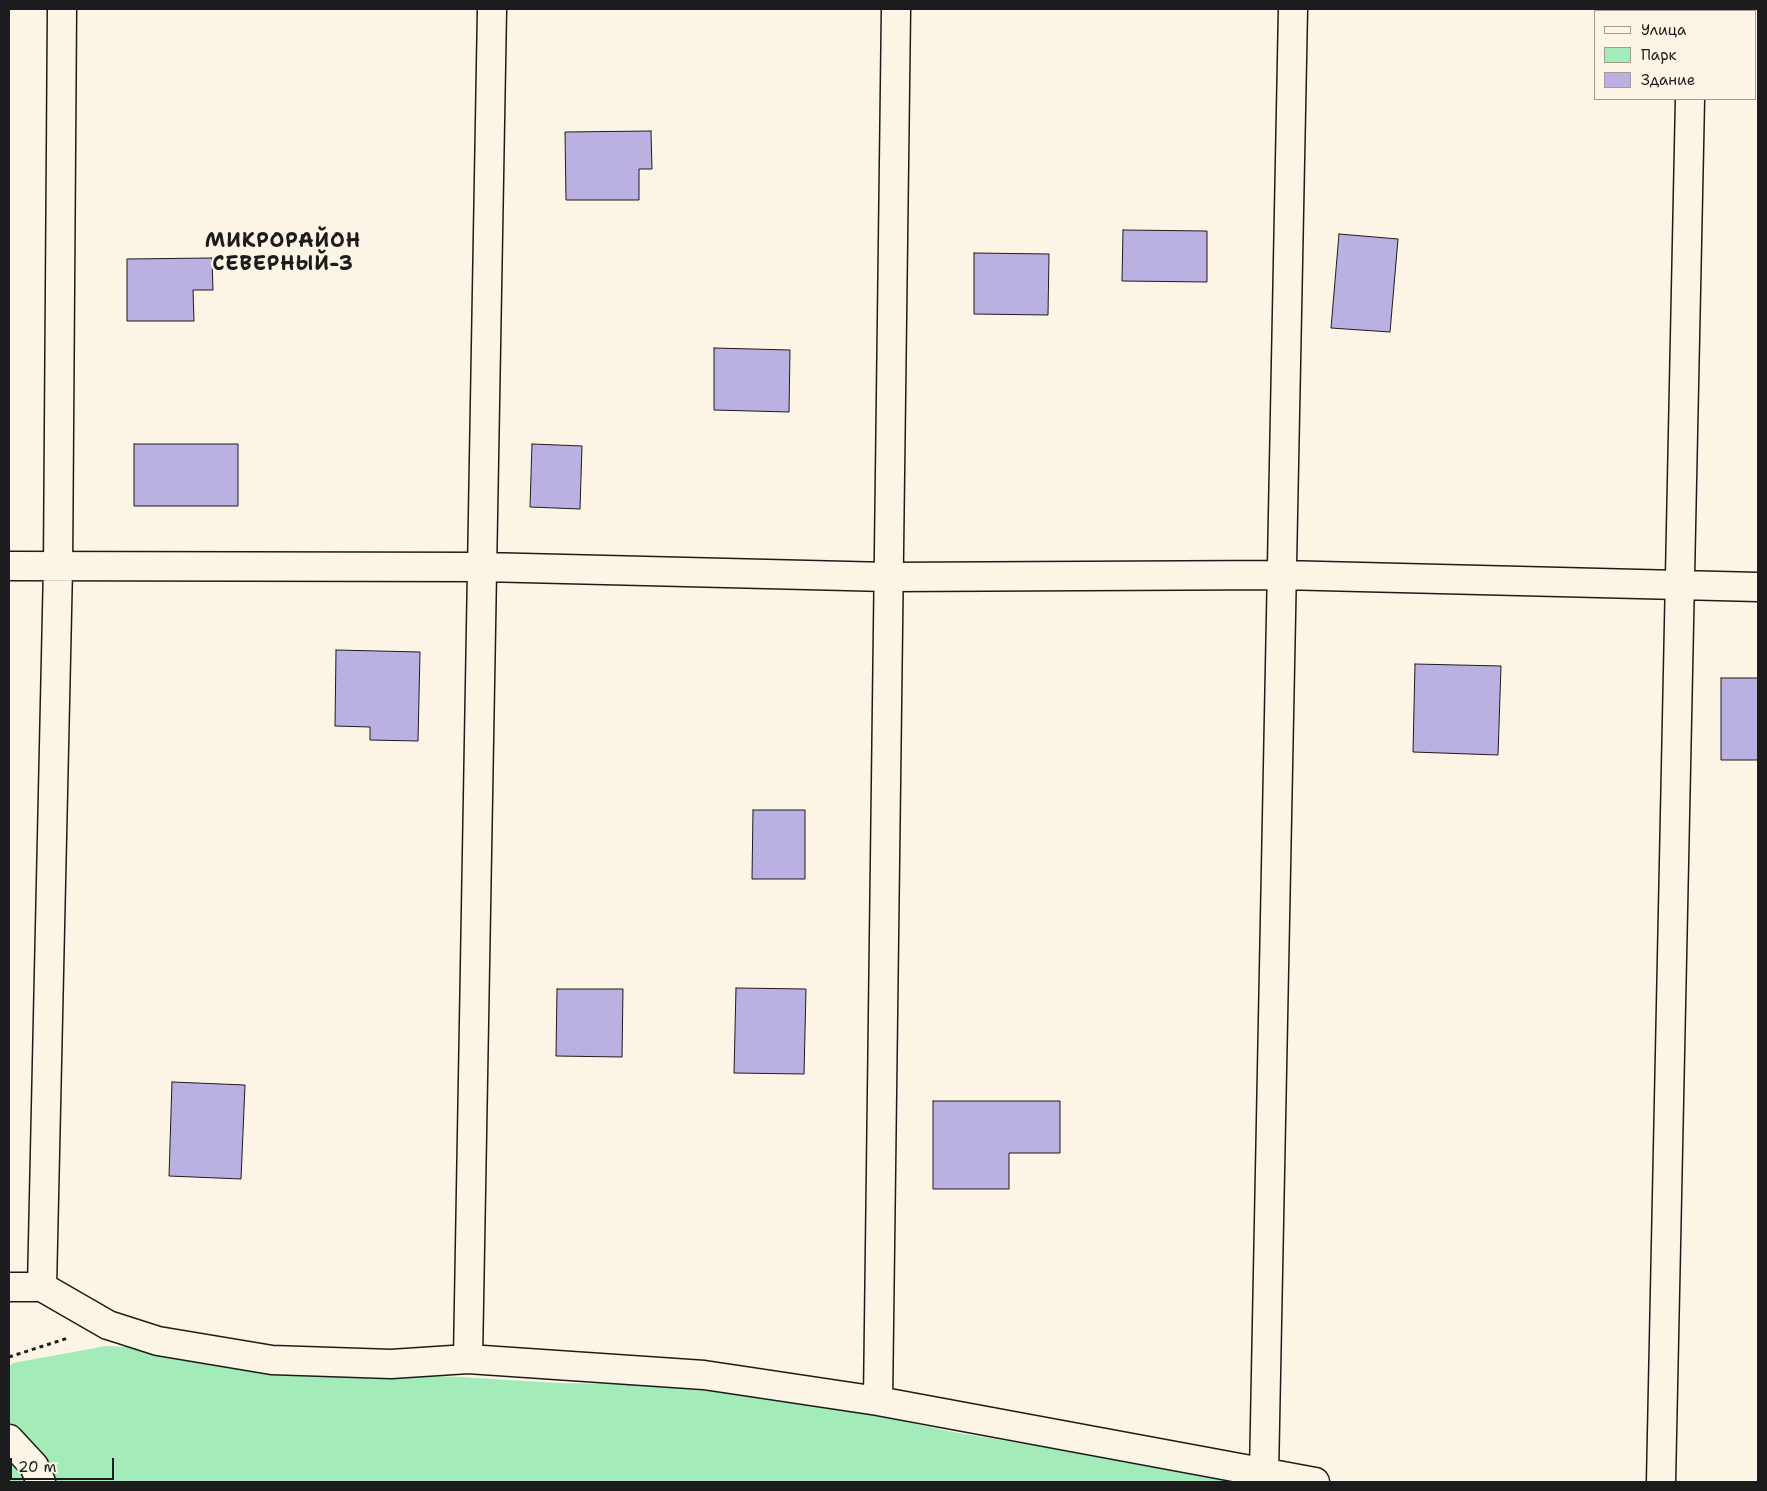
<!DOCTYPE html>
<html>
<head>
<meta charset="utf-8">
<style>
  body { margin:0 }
  #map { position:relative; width:1767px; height:1491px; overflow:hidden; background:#fcf5e5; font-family:"Shantell Sans",sans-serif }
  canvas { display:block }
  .frame { position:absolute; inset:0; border:10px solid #1c1c1c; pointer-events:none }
  .legend { position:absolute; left:1594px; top:10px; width:162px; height:90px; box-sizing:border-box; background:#fcf5e5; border:1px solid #a29e95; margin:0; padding:6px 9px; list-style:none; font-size:15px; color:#1c1c1c }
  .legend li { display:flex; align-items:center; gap:10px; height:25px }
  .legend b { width:25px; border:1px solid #a29e95 }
  .scale { position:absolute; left:10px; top:1458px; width:104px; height:22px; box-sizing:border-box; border:2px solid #1c1c1c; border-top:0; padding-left:6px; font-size:15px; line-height:18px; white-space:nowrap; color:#1c1c1c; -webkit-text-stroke:4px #fcf5e5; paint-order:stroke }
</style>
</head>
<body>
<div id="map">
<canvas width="1767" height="1491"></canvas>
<div class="frame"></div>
<ul class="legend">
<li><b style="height:6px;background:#fcf5e5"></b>Улица</li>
<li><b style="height:14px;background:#a3ebb8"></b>Парк</li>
<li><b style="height:14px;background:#bbb0e2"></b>Здание</li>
</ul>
<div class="scale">20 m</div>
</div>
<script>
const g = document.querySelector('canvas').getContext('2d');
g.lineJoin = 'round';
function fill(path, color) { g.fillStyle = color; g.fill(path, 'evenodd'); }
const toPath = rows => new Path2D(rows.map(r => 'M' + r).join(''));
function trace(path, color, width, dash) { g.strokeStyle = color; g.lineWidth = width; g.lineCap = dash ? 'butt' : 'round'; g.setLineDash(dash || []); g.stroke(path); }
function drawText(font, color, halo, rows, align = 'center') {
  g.font = font + ' "Shantell Sans",sans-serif'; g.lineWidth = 4.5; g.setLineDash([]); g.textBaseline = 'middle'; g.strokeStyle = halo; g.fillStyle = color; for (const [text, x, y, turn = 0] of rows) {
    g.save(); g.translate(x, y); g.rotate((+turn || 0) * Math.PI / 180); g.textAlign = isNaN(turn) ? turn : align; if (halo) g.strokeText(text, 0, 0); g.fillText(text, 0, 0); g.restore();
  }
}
const green = toPath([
  [106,1346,155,1348,273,1371,462,1377,556,1383,695,1385,841,1408,953,1432,1098,1456,1234,1482,9,1482,9,1367,13,1363]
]);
const building = toPath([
  [651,131,652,169,639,169,639,200,566,200,565,132,651,131],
  [1123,230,1207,231,1207,282,1122,281,1123,230],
  [1339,234,1398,239,1390,332,1331,328,1339,234],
  [974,253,1049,254,1048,315,974,314,974,253],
  [212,258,213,290,193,290,194,321,127,321,127,259,212,258],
  [714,348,790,350,789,412,714,410,714,348],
  [134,444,238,444,238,506,134,506,134,444],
  [532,444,582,446,580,509,530,507,532,444],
  [336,650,420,652,418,741,370,740,370,727,335,726,336,650],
  [1415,664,1501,666,1498,755,1413,752,1415,664],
  [1721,678,1758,678,1758,760,1721,760,1721,678],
  [753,810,805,810,805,879,752,879,753,810],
  [736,988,806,989,804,1074,734,1073,736,988],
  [557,989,623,989,622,1057,556,1056,557,989],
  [172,1082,245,1085,241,1179,169,1176,172,1082],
  [933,1101,1060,1101,1060,1153,1009,1153,1009,1189,933,1189,933,1101]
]);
const path = toPath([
  [9,1357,68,1338]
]);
const minor = toPath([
  [1692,11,1692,9],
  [9,566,483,567,888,577,1281,575,1758,587],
  [9,1287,42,1287,108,1325,158,1341,272,1360,391,1364,468,1359,704,1375,878,1401,1315,1482],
  [42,1287,58,567,62,9],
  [468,1359,492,9],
  [878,1401,896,9],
  [9,1439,34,1466,41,1482],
  [1264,1474,1293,9],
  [1661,1482,1690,99]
]);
const districtNames = [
  ["МИКРОРАЙОН",283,242],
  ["СЕВЕРНЫЙ-3",283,265]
];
fill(green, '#a3ebb8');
fill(building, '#bbb0e2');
trace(building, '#1c1c1c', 1);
trace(minor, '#1c1c1c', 31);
trace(path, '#1c1c1c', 3, [4, 4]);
trace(minor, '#fcf5e5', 28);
g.letterSpacing = '1px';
drawText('bold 20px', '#1c1c1c', '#fcf5e5', districtNames);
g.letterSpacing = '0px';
</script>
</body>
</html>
